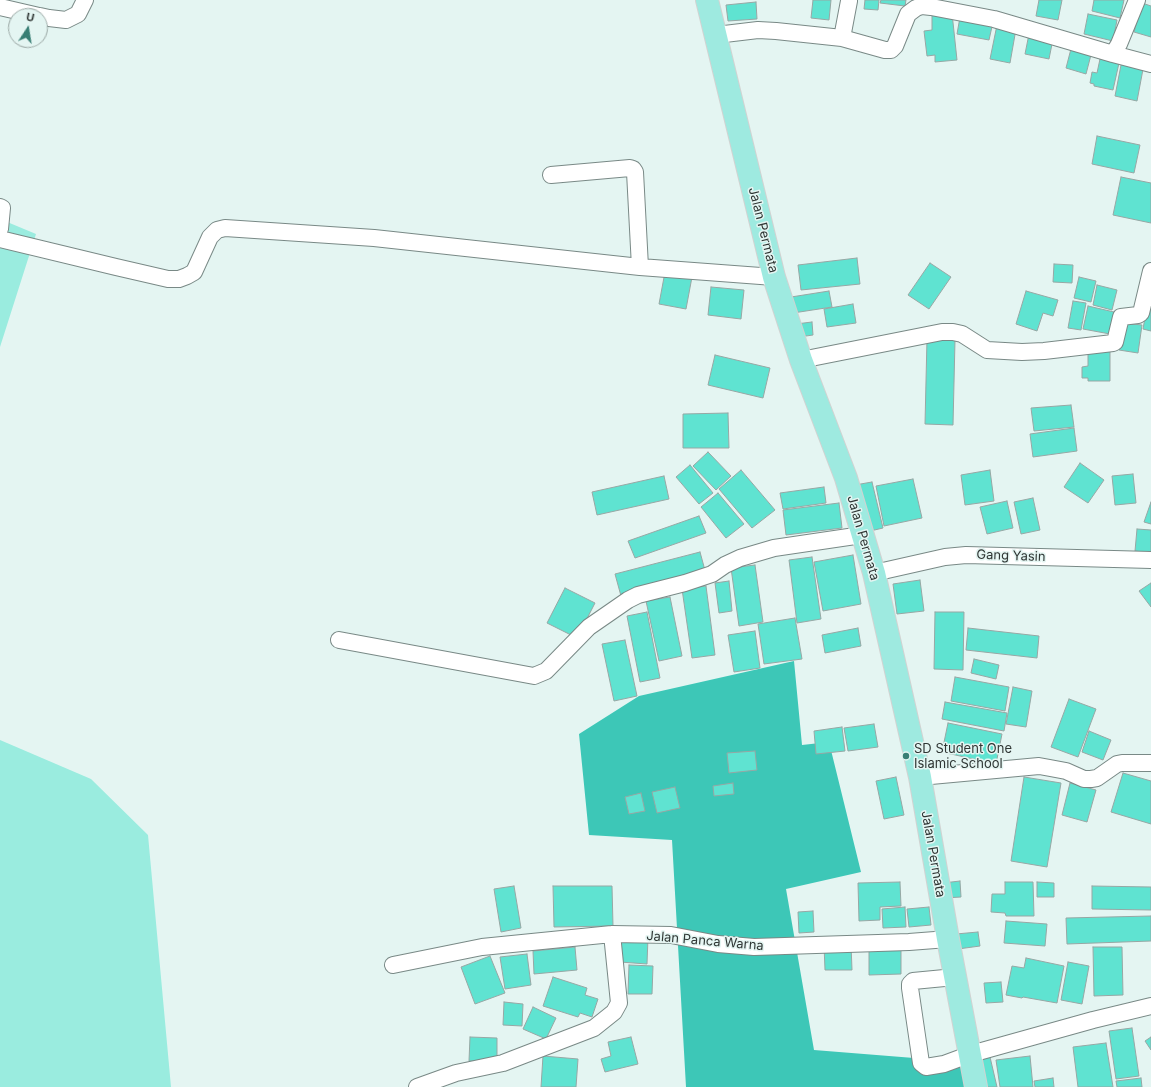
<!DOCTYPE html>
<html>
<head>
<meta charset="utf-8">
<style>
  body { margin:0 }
  #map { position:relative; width:1151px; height:1087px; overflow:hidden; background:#e4f5f2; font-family:Inter,sans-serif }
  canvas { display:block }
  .north { position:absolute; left:8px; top:8px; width:40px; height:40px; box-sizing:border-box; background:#e4f5f2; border:1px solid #9ca9a6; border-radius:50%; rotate:12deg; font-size:11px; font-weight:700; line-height:16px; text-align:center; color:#2f3634 }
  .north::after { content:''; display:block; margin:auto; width:14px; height:18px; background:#387e74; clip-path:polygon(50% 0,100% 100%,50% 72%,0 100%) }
</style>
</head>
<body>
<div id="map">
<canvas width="1151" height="1087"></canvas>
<div class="north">U</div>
</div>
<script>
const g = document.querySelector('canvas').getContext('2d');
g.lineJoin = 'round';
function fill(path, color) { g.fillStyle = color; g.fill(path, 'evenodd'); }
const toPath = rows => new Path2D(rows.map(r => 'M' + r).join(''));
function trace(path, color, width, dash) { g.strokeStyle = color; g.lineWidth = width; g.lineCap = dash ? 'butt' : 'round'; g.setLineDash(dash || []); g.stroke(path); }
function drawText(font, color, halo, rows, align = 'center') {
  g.font = font + ' Inter,sans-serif'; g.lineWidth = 3; g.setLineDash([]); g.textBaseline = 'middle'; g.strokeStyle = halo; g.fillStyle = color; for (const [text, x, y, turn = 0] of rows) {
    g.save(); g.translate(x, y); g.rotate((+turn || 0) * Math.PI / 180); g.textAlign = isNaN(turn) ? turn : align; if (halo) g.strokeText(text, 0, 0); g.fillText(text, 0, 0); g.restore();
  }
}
const green = toPath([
  [0,219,36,234,0,347],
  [0,740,91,779,148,835,171,1087,0,1087]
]);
const forest = toPath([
  [794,661,802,745,829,742,861,872,786,889,814,1050,964,1062,969,1087,686,1087,672,840,589,835,579,734,639,696]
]);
const building = toPath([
  [813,0,831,0,829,20,811,18,813,0],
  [865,0,879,0,878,10,864,9,865,0],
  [881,0,906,0,905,6,880,3,881,0],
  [1039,0,1062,0,1058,20,1036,16,1039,0],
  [1094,0,1124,0,1120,18,1092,11,1094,0],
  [756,2,757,19,728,21,726,5,756,2],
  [1142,3,1151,6,1151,37,1134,32,1142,3],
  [932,13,952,13,957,60,935,62,935,55,927,56,924,31,932,30,932,13],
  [1088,14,1117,20,1113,41,1084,34,1088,14],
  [960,17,993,22,989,40,957,34,960,17],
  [997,25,1016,29,1010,63,990,59,997,25],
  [1029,34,1053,39,1049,59,1025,54,1029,34],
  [1072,45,1092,51,1086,74,1066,68,1072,45],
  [1100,59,1119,63,1113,90,1094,86,1094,84,1090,83,1092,72,1097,73,1100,59],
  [1122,60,1144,64,1137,101,1115,96,1122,60],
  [1097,136,1140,145,1134,173,1092,164,1097,136],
  [1121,177,1151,183,1151,223,1113,215,1121,177],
  [857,258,860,284,801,290,798,265,857,258],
  [930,263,951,277,929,309,908,295,930,263],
  [1054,264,1073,265,1072,283,1053,282,1054,264],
  [665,272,692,277,686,309,659,304,665,272],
  [1079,277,1096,281,1091,302,1074,298,1079,277],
  [1097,285,1117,290,1112,310,1093,305,1097,285],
  [711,287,744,290,741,319,708,315,711,287],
  [829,291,832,307,793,313,791,297,829,291],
  [1026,291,1058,300,1053,316,1043,313,1037,331,1016,324,1026,291],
  [1149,295,1151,295,1151,331,1143,329,1149,295],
  [1073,301,1086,303,1081,330,1068,328,1073,301],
  [853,304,856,323,827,327,824,309,853,304],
  [1088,306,1114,312,1110,334,1083,329,1088,306],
  [812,322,813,335,799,337,796,324,812,322],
  [1123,323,1142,325,1138,353,1119,350,1123,323],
  [927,339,955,340,953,425,925,424,927,339],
  [1088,348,1110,348,1110,381,1088,381,1088,378,1082,378,1082,367,1088,366,1088,348],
  [715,355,770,368,763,398,708,385,715,355],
  [1071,405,1074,427,1034,431,1031,408,1071,405],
  [728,413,729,448,683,448,683,414,728,413],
  [1074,428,1077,451,1033,457,1030,434,1074,428],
  [708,452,731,476,716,490,693,466,708,452],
  [1080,463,1104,480,1088,503,1064,487,1080,463],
  [690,465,713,493,699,504,676,477,690,465],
  [741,470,775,510,752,528,719,489,741,470],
  [990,470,994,501,965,505,961,475,990,470],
  [1133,474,1136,503,1115,505,1112,476,1133,474],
  [664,476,669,499,597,515,592,492,664,476],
  [913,479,922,518,884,526,876,486,913,479],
  [872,482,883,528,866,532,855,485,872,482],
  [824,487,826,503,783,509,780,493,824,487],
  [718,493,744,524,726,538,701,507,718,493],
  [1033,498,1040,530,1021,534,1014,502,1033,498],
  [1007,501,1013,528,987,534,980,507,1007,501],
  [1151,502,1151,524,1144,522,1151,502],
  [839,503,842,528,786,535,783,510,839,503],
  [699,516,706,533,635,558,628,541,699,516],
  [1137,529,1151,530,1151,553,1135,551,1137,529],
  [700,552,706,574,621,596,615,574,700,552],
  [853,555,861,604,823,611,814,562,853,555],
  [812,557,821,619,797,623,789,560,812,557],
  [755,565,763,622,739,626,731,568,755,565],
  [920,580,924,611,897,614,893,584,920,580],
  [729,581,732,611,719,613,715,583,729,581],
  [1151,583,1151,607,1139,591,1151,583],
  [706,586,715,655,692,658,682,589,706,586],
  [565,588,595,603,577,638,547,623,565,588],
  [670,597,682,656,659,661,646,601,670,597],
  [647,612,660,678,640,682,627,616,647,612],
  [935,612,964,612,963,670,934,669,935,612],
  [795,618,802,659,764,664,758,624,795,618],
  [858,628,861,646,825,653,822,635,858,628],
  [968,628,1039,636,1037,658,966,650,968,628],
  [755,631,760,668,734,672,728,635,755,631],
  [625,640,637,696,614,701,602,644,625,640],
  [974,659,999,665,996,679,971,673,974,659],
  [955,677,1009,687,1005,711,951,701,955,677],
  [1013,687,1032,691,1026,727,1006,724,1013,687],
  [1069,699,1096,709,1078,757,1051,747,1069,699],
  [945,702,1007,713,1004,731,942,719,945,702],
  [948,723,1002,734,996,764,942,752,948,723],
  [874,724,878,747,848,751,844,728,874,724],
  [842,727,845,751,816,754,814,731,842,727],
  [1089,731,1111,740,1103,760,1082,752,1089,731],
  [755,751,757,770,729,773,727,753,755,751],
  [1123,773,1151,781,1151,824,1111,812,1123,773],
  [896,777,904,815,884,819,876,781,896,777],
  [1024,777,1061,783,1047,867,1011,861,1024,777],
  [733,783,734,794,714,796,713,786,733,783],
  [1070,783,1096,790,1087,822,1062,815,1070,783],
  [675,787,680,808,657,813,652,792,675,787],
  [641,793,645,811,629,814,625,797,641,793],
  [960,881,961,897,944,898,943,883,960,881],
  [900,882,901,906,880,907,880,920,859,921,858,883,900,882],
  [1005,882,1033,882,1034,916,1006,916,1005,913,991,912,992,894,1005,894,1005,882],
  [1037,882,1054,883,1054,897,1037,897,1037,882],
  [514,886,521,928,501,932,494,889,514,886],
  [553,886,612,886,613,926,554,927,553,886],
  [1092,886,1151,887,1151,910,1092,909,1092,886],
  [905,907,906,927,883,928,882,909,905,907],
  [929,907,931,925,909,927,907,909,929,907],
  [813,911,814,932,799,933,798,912,813,911],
  [1151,916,1151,941,1067,944,1066,918,1151,916],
  [1006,921,1047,924,1045,946,1004,943,1006,921],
  [978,932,980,946,958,949,956,934,978,932],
  [622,935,648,937,647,964,620,962,622,935],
  [851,944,852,970,825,970,824,945,851,944],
  [575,947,577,970,534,974,533,951,575,947],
  [901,947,901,974,869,975,869,948,901,947],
  [1093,947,1122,947,1123,995,1094,996,1093,947],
  [527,954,531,985,505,989,500,957,527,954],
  [490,956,505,993,475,1004,461,967,490,956],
  [1026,958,1064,966,1057,1003,1023,997,1022,998,1006,995,1012,966,1024,968,1026,958],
  [1068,962,1089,966,1082,1004,1061,1000,1068,962],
  [629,965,653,966,652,994,628,994,629,965],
  [553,977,587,988,585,995,598,999,592,1017,580,1013,578,1017,543,1006,553,977],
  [1001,982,1003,1002,986,1003,984,983,1001,982],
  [504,1002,523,1004,522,1026,503,1025,504,1002],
  [533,1007,556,1018,546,1039,523,1029,533,1007],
  [1132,1028,1139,1076,1116,1079,1109,1031,1132,1028],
  [470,1037,497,1038,497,1062,469,1061,470,1037],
  [631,1037,638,1064,605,1072,601,1059,611,1056,608,1042,631,1037],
  [1151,1037,1151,1050,1145,1041,1151,1037],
  [1106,1043,1113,1087,1078,1087,1073,1047,1106,1043],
  [543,1056,578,1059,576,1087,541,1087,543,1056],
  [1030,1056,1033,1087,1000,1087,996,1060,1030,1056],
  [990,1057,997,1087,983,1087,977,1060,990,1057],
  [1053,1078,1054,1087,1035,1087,1034,1081,1053,1078],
  [1141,1078,1142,1087,1117,1087,1116,1081,1141,1078]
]);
const street = toPath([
  [0,7,39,16],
  [40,16,49,18,66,20,78,14,85,0],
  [716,35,758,30,776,31,842,38,885,50,891,50,895,46,908,14,916,8,922,6,931,7,994,19,1113,54,1119,44,1137,0],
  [842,38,849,1],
  [1113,54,1151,64],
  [551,175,630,168,633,169,635,172,640,267],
  [0,207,2,208,0,229],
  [0,239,116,267,168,279,179,279,187,276,194,272,210,237,217,230,225,228,374,238,640,267,774,277],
  [801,360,942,332,953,332,962,334,987,350,1022,352,1044,351,1113,343,1115,342,1121,317,1138,315,1141,313,1151,271],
  [874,573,945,557,966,555,1151,560],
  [339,640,534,676,546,671,589,627,628,600,638,595,685,583,712,574,725,565,740,558,774,548,862,535],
  [920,777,1039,766,1050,768,1066,771,1084,779,1091,779,1097,778,1117,764,1122,763,1151,763],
  [393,965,482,947,612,934,671,935,718,944,754,947,909,942,948,939],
  [955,977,913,981,910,984,910,988,921,1063,926,1067,944,1064,971,1054,1093,1020,1151,1006],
  [417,1087,456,1073,503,1063,594,1028,614,1012,619,1003,612,934]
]);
const primary = toPath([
  [707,0,774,277,801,360,846,478,874,573,920,777,948,939,976,1087]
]);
const markers = [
  [906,756,4,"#387e74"]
];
const streetNames = [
  ["Jalan Permata",763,230,76],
  ["Jalan Permata",863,538,74],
  ["Gang Yasin",1011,556,2],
  ["Jalan Permata",933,854,80],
  ["Jalan Panca Warna",705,941,5]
];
const poiNames = [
  ["SD Student One",914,749],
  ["Islamic School",914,764]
];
fill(green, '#9aecdf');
fill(forest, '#3dc7b7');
fill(building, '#5fe3d1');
trace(building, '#97a7a4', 1);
trace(street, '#798986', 18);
trace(primary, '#d1d3d2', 24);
trace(street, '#fff', 16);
trace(primary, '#9eeae0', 22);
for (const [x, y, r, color] of markers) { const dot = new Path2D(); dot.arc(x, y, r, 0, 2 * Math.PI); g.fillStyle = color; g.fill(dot); trace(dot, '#e4f5f2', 1.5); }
drawText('13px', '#2f3634', '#e4f5f2', streetNames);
drawText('13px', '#2f3634', '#e4f5f2', poiNames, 'left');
</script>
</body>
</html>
